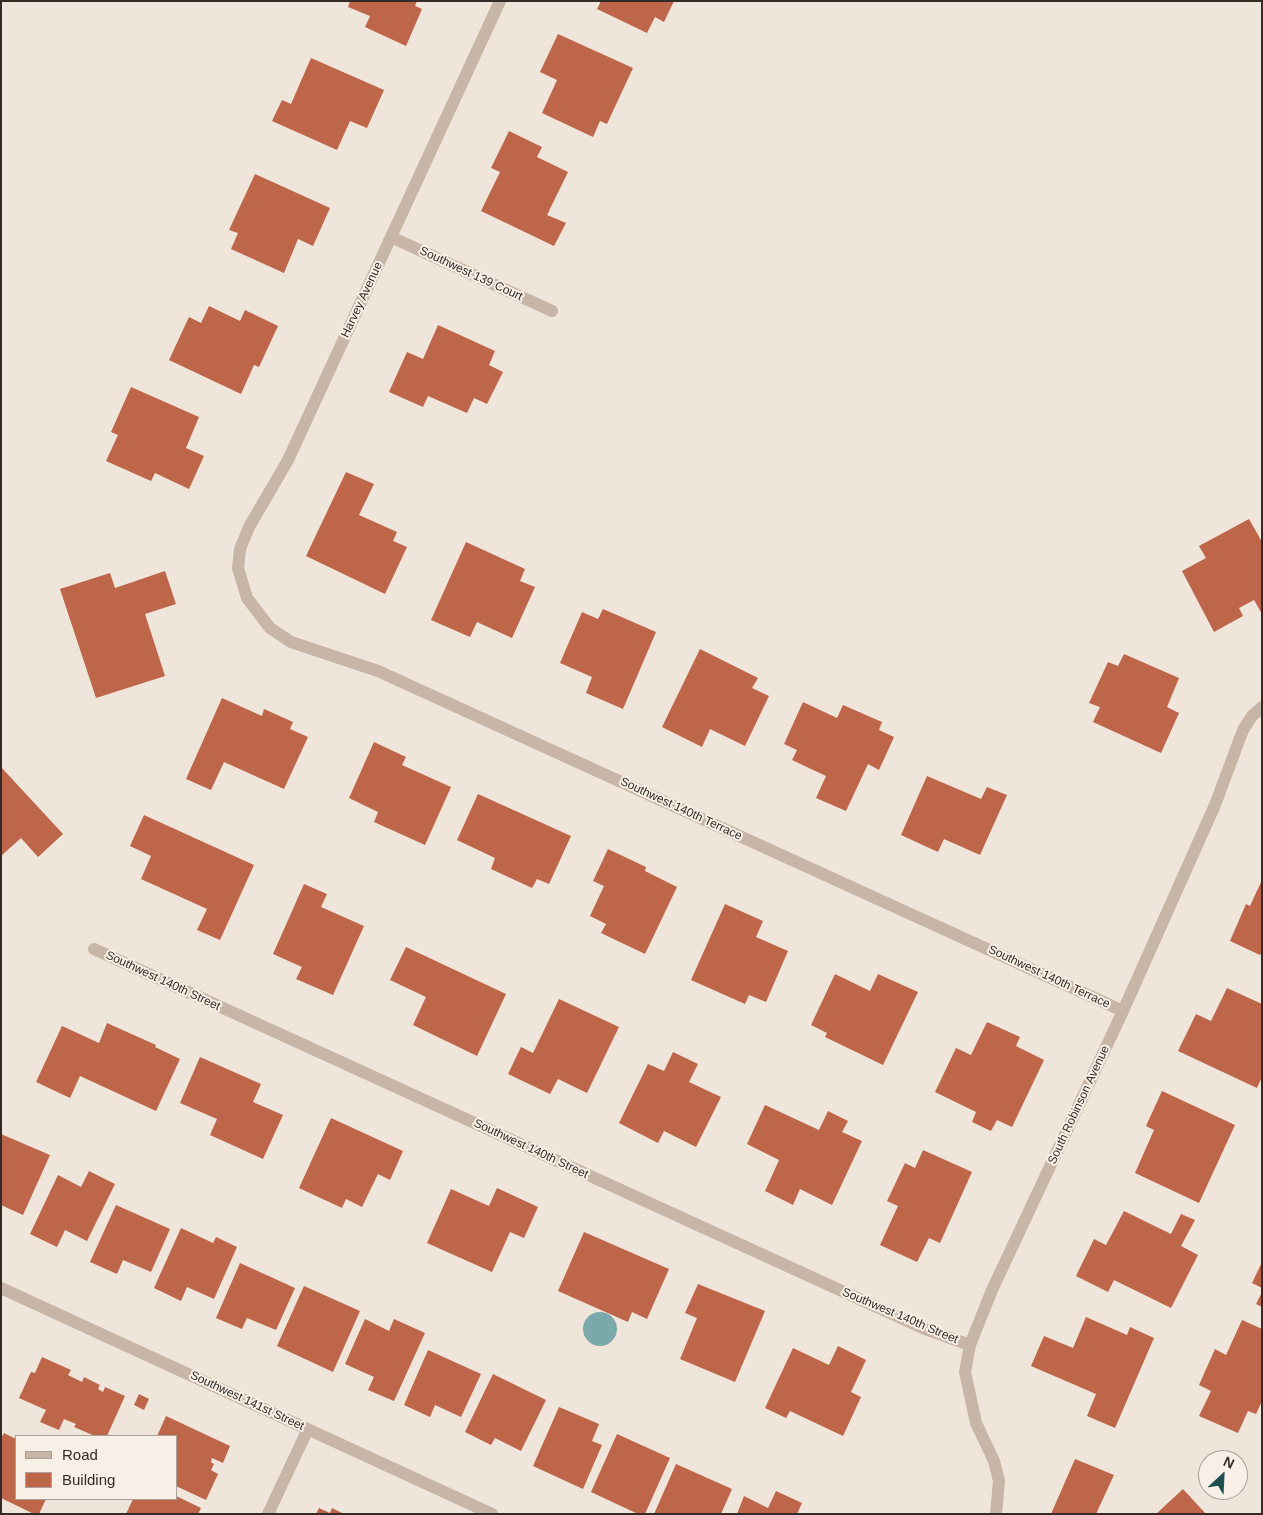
<!DOCTYPE html>
<html>
<head>
<meta charset="utf-8">
<style>
  body { margin:0 }
  #map { position:relative; width:1263px; height:1515px; overflow:hidden; background:#f0e5da; font-family:Arial,sans-serif }
  canvas { display:block }
  .frame { position:absolute; inset:0; border:2px solid #342b27; pointer-events:none }
  .legend { position:absolute; left:15px; top:1435px; width:162px; height:65px; box-sizing:border-box; background:#f8f0e6; border:1px solid #aaa19a; margin:0; padding:6px 9px; list-style:none; font-size:15px; color:#342b27 }
  .legend li { display:flex; align-items:center; gap:10px; height:25px }
  .legend b { width:25px; border:1px solid #aaa19a }
  .north { position:absolute; left:1198px; top:1450px; width:50px; height:50px; box-sizing:border-box; background:#f8f0e6; border:1px solid #aaa19a; border-radius:50%; rotate:25deg; font-size:14px; font-weight:700; line-height:20px; text-align:center; color:#342b27 }
  .north::after { content:''; display:block; margin:auto; width:18px; height:22px; background:#204f52; clip-path:polygon(50% 0,100% 100%,50% 72%,0 100%) }
</style>
</head>
<body>
<div id="map">
<canvas width="1263" height="1515"></canvas>
<div class="frame"></div>
<ul class="legend">
<li><b style="height:6px;background:#c7b5a7"></b>Road</li>
<li><b style="height:14px;background:#be664a"></b>Building</li>
</ul>
<div class="north">N</div>
</div>
<script>
const g = document.querySelector('canvas').getContext('2d');
g.lineJoin = 'round';
function fill(path, color) { g.fillStyle = color; g.fill(path, 'evenodd'); }
const toPath = rows => new Path2D(rows.map(r => 'M' + r).join(''));
function trace(path, color, width, dash) { g.strokeStyle = color; g.lineWidth = width; g.lineCap = dash ? 'butt' : 'round'; g.setLineDash(dash || []); g.stroke(path); }
function drawText(font, color, halo, rows, align = 'center') {
  g.font = font + ' Arial,sans-serif'; g.lineWidth = 4; g.setLineDash([]); g.textBaseline = 'middle'; g.strokeStyle = halo; g.fillStyle = color; for (const [text, x, y, turn = 0] of rows) {
    g.save(); g.translate(x, y); g.rotate((+turn || 0) * Math.PI / 180); g.textAlign = isNaN(turn) ? turn : align; if (halo) g.strokeText(text, 0, 0); g.fillText(text, 0, 0); g.restore();
  }
}
const water = toPath([
  '583 1329a17 17 0 1 1 34 0a17 17 0 1 1-34 0Z'
]);
const building = toPath([
  [350,1,417,1,415,6,422,9,406,46,365,27,370,16,348,7],
  [601,1,674,1,664,22,655,17,647,33,597,9],
  [558,34,633,68,607,124,600,121,593,137,542,113,557,80,540,72],
  [311,58,384,90,367,128,350,121,337,150,272,121,282,100,291,104],
  [509,131,542,147,537,157,568,172,547,215,566,223,554,246,481,211,500,172,491,168],
  [255,174,330,208,313,246,298,239,284,273,231,249,238,233,229,230],
  [209,306,240,321,245,310,278,326,259,367,254,365,241,394,169,360,189,317,201,323],
  [438,325,495,351,489,365,503,372,487,404,474,398,467,413,428,396,423,407,389,392,407,352,423,359],
  [131,387,199,417,186,448,204,456,189,489,155,473,151,481,106,461,118,435,111,432],
  [346,472,374,484,359,515,397,532,393,541,407,547,385,594,306,556],
  [1249,519,1262,542,1262,614,1254,600,1239,608,1243,616,1214,632,1182,571,1206,558,1199,546],
  [466,542,525,569,520,581,535,587,512,638,477,622,470,637,431,620],
  [165,571,176,604,145,614,165,676,96,698,60,589,110,573,115,588],
  [603,609,656,632,623,709,586,693,592,677,560,663,582,612,598,619],
  [700,649,758,678,752,688,769,696,745,746,710,729,702,747,662,727],
  [1124,654,1179,678,1167,707,1179,713,1161,753,1093,722,1100,707,1089,703,1108,662,1118,666],
  [222,698,262,716,264,709,293,722,290,729,308,737,284,789,224,762,211,790,186,779],
  [803,702,837,718,843,705,882,722,879,730,894,737,879,770,868,764,846,811,816,798,826,776,792,760,797,750,784,744],
  [374,742,406,757,402,765,451,787,425,845,374,822,378,812,349,798],
  [1,767,63,834,38,857,21,838,1,856],
  [927,776,981,799,987,787,1007,795,980,855,944,839,938,852,901,835],
  [478,794,571,836,549,884,537,879,532,888,491,869,495,858,457,840],
  [144,815,254,865,220,940,197,930,207,909,141,879,151,856,130,846],
  [608,849,646,867,645,871,677,887,645,954,601,933,606,924,590,916,604,886,593,881],
  [1262,880,1262,952,1260,955,1230,941,1246,904,1250,906],
  [304,884,327,894,321,907,364,926,333,995,296,979,302,967,273,954],
  [725,904,763,921,756,937,788,951,766,1002,749,995,745,1004,691,980],
  [406,947,506,994,477,1056,413,1025,426,997,390,980],
  [835,974,870,991,878,974,918,992,883,1065,825,1037,827,1033,811,1025],
  [1227,988,1262,1004,1262,1077,1257,1088,1178,1051,1196,1014,1211,1021],
  [559,999,619,1027,587,1093,558,1079,550,1094,508,1074,521,1047,533,1053],
  [987,1022,1020,1037,1016,1046,1044,1060,1012,1127,997,1120,991,1131,972,1122,976,1112,935,1092,956,1048,971,1055],
  [107,1023,156,1045,155,1047,180,1059,156,1111,80,1076,70,1098,36,1082,62,1026,99,1043],
  [673,1052,698,1064,689,1082,721,1097,696,1147,664,1131,658,1143,619,1123,648,1064,664,1071],
  [200,1057,261,1084,253,1102,283,1115,263,1159,210,1135,217,1119,180,1103],
  [1162,1091,1235,1125,1199,1203,1135,1173,1154,1130,1146,1126],
  [765,1105,819,1130,828,1111,848,1121,842,1132,862,1141,832,1205,800,1189,793,1205,765,1191,779,1160,747,1144],
  [331,1118,403,1151,390,1180,378,1174,362,1207,346,1199,342,1208,299,1188],
  [1,1134,50,1155,23,1215,1,1205],
  [923,1150,972,1172,940,1243,929,1238,917,1262,880,1245,898,1206,887,1201,905,1163,915,1168],
  [89,1171,115,1184,87,1241,65,1230,57,1247,30,1234,58,1175,81,1187],
  [497,1188,538,1207,524,1238,510,1232,492,1272,427,1243,451,1189,489,1206],
  [116,1205,170,1229,151,1272,123,1260,117,1274,90,1262],
  [1124,1211,1171,1234,1181,1214,1195,1220,1181,1246,1198,1255,1171,1308,1114,1280,1108,1292,1076,1276,1094,1239,1106,1245],
  [181,1228,213,1243,216,1237,237,1247,214,1299,187,1287,181,1301,154,1288],
  [584,1232,669,1269,647,1319,632,1312,628,1322,558,1291],
  [1262,1262,1262,1288,1252,1283],
  [240,1263,295,1288,276,1330,247,1318,242,1329,216,1318],
  [698,1284,765,1311,735,1382,680,1359,697,1318,685,1313],
  [304,1286,360,1311,333,1372,277,1346],
  [1262,1292,1262,1307,1256,1304],
  [1086,1317,1127,1335,1130,1327,1154,1338,1115,1428,1087,1416,1096,1394,1031,1366,1044,1336,1073,1348],
  [365,1319,389,1331,394,1319,425,1333,394,1401,368,1390,374,1377,345,1364],
  [1242,1320,1262,1329,1262,1401,1256,1414,1248,1411,1238,1433,1199,1416,1211,1391,1199,1385,1215,1349,1226,1355],
  [838,1346,866,1360,851,1392,861,1397,843,1436,790,1411,786,1418,765,1408,793,1348,829,1365],
  [428,1350,481,1374,461,1417,435,1405,430,1417,404,1405],
  [42,1357,71,1370,68,1375,82,1382,84,1377,100,1385,98,1389,103,1392,105,1387,125,1396,107,1436,95,1436,74,1427,76,1424,64,1419,59,1430,40,1422,46,1410,19,1398,31,1372,35,1373],
  [493,1374,546,1400,521,1451,495,1438,491,1445,465,1432],
  [139,1394,149,1399,144,1410,134,1405],
  [559,1407,599,1424,592,1441,602,1445,583,1489,533,1466],
  [166,1416,230,1446,223,1463,212,1458,211,1462,214,1464,211,1470,218,1474,206,1500,176,1486,176,1436,157,1436],
  [4,1433,16,1439,16,1499,46,1499,39,1514,34,1514,1,1498,1,1438],
  [617,1434,670,1458,645,1514,638,1514,591,1492],
  [1075,1459,1114,1475,1096,1514,1051,1514],
  [676,1464,732,1489,721,1514,654,1514],
  [1183,1489,1206,1514,1156,1514],
  [776,1491,802,1503,797,1514,737,1514,744,1496,768,1508],
  [176,1496,201,1508,198,1514,126,1514,133,1499,176,1499],
  [319,1508,330,1513,332,1508,344,1514,316,1514]
]);
const minor = toPath([
  [500,1,288,460,249,527,240,549,238,568,247,598,270,628,291,642,378,671,1123,1011],
  [391,237,552,311],
  [94,949,925,1329,970,1345],
  [1,1288,492,1514],
  [268,1514,308,1429],
  [996,1514,999,1481,994,1461,976,1423,965,1372,970,1345,992,1290,1123,1011,1215,805,1243,730,1252,716,1262,707]
]);
const streetNames = [
  ["Southwest 139 Court",471,274,25],
  ["Harvey Avenue",362,300,-65],
  ["Southwest 140th Terrace",681,809,25],
  ["Southwest 140th Terrace",1049,977,25],
  ["Southwest 140th Street",163,981,25],
  ["South Robinson Avenue",1079,1105,-65],
  ["Southwest 140th Street",531,1149,25],
  ["Southwest 140th Street",900,1316,23],
  ["Southwest 141st Street",247,1401,25]
];
fill(water, '#7ba9ab');
fill(building, '#be664a');
trace(minor, '#c7b5a7', 12);
drawText('12px', '#342b27', '#f8f0e6', streetNames);
</script>
</body>
</html>
